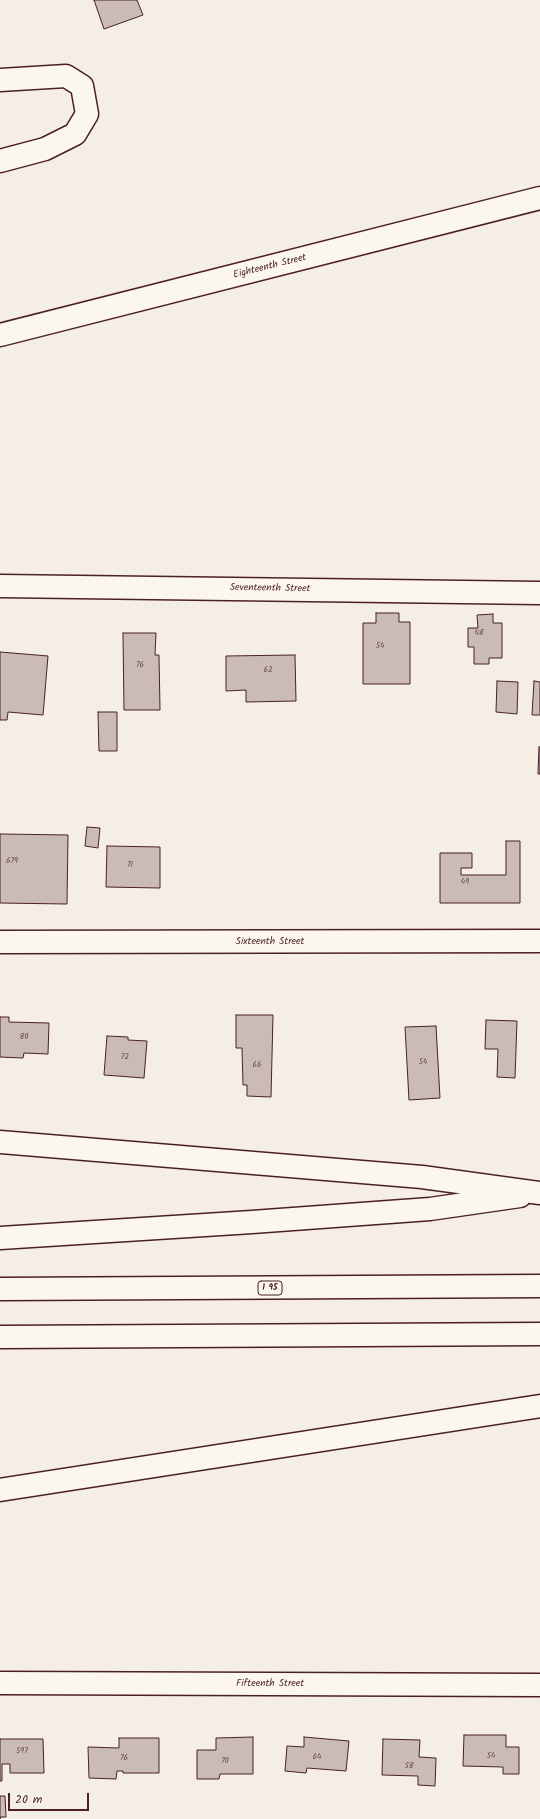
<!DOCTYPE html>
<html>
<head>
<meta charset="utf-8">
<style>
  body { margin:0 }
  #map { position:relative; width:540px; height:1819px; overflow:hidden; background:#f4eee4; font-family:Kalam,sans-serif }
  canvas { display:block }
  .scale { position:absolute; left:8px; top:1793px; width:81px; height:18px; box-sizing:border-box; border:2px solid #4a1f2b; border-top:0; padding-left:5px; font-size:12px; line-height:14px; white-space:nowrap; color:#4a1f2b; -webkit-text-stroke:3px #fbf7ec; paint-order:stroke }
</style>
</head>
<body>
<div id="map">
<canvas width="540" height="1819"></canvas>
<div class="scale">20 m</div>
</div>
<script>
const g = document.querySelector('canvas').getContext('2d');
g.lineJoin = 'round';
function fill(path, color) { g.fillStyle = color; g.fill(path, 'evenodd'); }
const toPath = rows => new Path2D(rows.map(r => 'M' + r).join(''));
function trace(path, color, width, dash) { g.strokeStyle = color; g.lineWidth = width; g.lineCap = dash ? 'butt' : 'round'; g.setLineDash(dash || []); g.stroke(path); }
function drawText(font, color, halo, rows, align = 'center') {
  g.font = font + ' Kalam,sans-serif'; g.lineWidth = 3; g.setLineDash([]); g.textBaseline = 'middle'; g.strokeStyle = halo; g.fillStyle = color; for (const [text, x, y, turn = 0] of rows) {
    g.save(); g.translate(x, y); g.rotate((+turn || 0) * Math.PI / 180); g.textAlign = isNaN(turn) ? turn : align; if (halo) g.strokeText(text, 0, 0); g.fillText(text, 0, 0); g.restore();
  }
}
const building = toPath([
  [94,0,137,0,143,15,104,29,94,0],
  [376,613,399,613,399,622,410,622,410,684,363,684,363,623,376,623,376,613],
  [493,614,493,623,502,623,502,658,489,658,489,664,474,664,474,647,468,647,468,628,478,628,477,615,493,614],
  [123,633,156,633,155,655,159,655,160,710,124,710,123,633],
  [0,652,48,656,43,715,8,712,7,720,0,720,0,652],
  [295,655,296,701,246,702,246,690,226,691,226,656,295,655],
  [497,681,518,682,517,714,496,712,497,681],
  [534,681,540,682,540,715,532,715,534,681],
  [98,712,117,712,117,751,99,751,98,712],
  [539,747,540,747,540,774,538,774,539,747],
  [87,827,100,828,98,848,85,846,87,827],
  [0,834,68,835,67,904,0,903,0,834],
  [506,841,520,841,520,903,440,903,440,853,472,853,472,868,461,868,461,875,506,875,506,841],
  [107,846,160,847,160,888,106,887,107,846],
  [236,1015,273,1015,271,1097,247,1096,247,1085,243,1085,242,1048,236,1048,236,1015],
  [0,1017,9,1017,9,1022,49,1023,48,1054,24,1053,23,1058,0,1057,0,1017],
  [486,1020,517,1021,515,1078,497,1077,498,1049,485,1049,486,1020],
  [436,1026,440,1098,409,1100,405,1027,436,1026],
  [107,1036,128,1037,128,1040,147,1041,144,1078,104,1075,107,1036],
  [464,1735,506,1735,506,1747,519,1747,519,1774,503,1774,503,1767,463,1766,464,1735],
  [253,1737,253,1774,220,1774,219,1779,197,1779,197,1750,216,1750,216,1738,253,1737],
  [304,1737,349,1741,346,1771,307,1768,306,1773,285,1771,287,1746,304,1747,304,1737],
  [119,1738,159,1738,159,1773,123,1773,123,1771,117,1771,116,1779,89,1778,88,1747,119,1748,119,1738],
  [0,1739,43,1739,44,1773,10,1773,10,1764,2,1764,2,1781,0,1781,0,1739],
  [383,1739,420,1740,419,1757,436,1758,435,1786,418,1785,418,1776,382,1775,383,1739],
  [0,1796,5,1796,6,1817,0,1817,0,1819,0,1796]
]);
const minor = toPath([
  [0,80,66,76,82,86,87,114,75,134,45,149,0,161],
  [0,335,540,198],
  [0,586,540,593],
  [0,942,540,941],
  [0,1683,540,1685]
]);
const highway = toPath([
  [0,1142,422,1177,540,1193],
  [0,1238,252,1222,430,1209,520,1196],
  [0,1289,540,1286],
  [0,1337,540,1334],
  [0,1490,540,1406]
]);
const numberNames = [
  ["48",479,634],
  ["54",380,647],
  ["76",140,666],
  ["62",268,671],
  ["679",12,862],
  ["71",130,866],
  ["49",465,883],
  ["80",24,1038],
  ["72",125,1058],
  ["54",423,1063],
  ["66",257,1066],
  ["597",22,1752],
  ["54",491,1757],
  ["64",317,1758],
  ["76",124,1759],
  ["70",225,1762],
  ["58",409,1767]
];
const shields = [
  [270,1288,24]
];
const shieldNames = [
  ["I 95",270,1288]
];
const streetNames = [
  ["Eighteenth Street",270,267,-14],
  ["Seventeenth Street",270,589,1],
  ["Sixteenth Street",270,942],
  ["Fifteenth Street",270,1684]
];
fill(building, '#cabbb6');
trace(building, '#4a1f2b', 1);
trace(minor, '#4a1f2b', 25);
trace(highway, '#4a1f2b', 25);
trace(minor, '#fbf7ec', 22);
trace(highway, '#fbf7ec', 22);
drawText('8px', '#6a464e', null, numberNames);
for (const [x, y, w] of shields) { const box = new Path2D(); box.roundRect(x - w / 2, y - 7, w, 14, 3); g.fillStyle = '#fbf7ec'; g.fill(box); trace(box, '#4a1f2b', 1); }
drawText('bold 9px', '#4a1f2b', null, shieldNames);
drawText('10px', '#4a1f2b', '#fbf7ec', streetNames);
</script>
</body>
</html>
